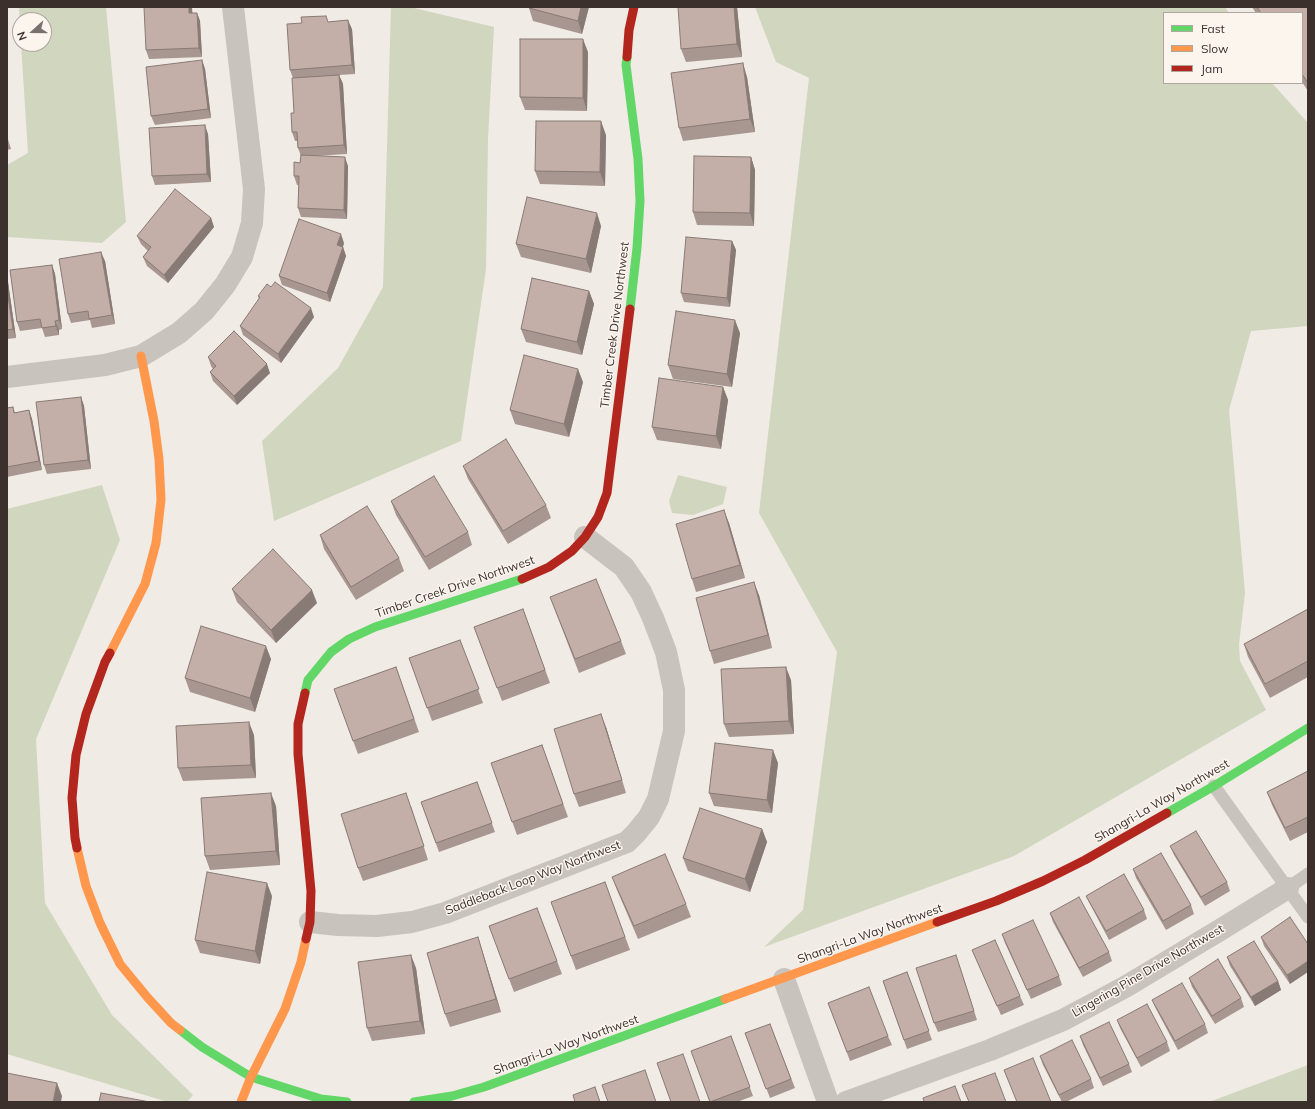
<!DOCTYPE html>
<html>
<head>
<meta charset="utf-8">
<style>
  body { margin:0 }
  #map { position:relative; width:1315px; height:1109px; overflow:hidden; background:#f0ebe5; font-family:Mulish,sans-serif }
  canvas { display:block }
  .frame { position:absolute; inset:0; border:8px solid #3b302b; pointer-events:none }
  .legend { position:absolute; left:1163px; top:12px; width:140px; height:72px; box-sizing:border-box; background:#fbf5ee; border:1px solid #aea6a0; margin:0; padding:5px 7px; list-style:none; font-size:12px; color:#3b302b }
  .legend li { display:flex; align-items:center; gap:8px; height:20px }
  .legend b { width:20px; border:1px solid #aea6a0 }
  .north { position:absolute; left:12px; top:12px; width:40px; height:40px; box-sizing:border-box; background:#fbf5ee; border:1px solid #aea6a0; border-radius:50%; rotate:249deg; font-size:11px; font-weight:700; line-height:16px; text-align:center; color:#3b302b }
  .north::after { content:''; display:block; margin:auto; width:14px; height:18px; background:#7a716c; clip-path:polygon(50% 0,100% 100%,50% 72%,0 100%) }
</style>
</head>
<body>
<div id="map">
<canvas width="1315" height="1109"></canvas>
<div class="frame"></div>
<ul class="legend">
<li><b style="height:5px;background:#63d668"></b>Fast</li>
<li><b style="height:5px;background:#ff974d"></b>Slow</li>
<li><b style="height:5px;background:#b3261e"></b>Jam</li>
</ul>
<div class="north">N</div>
</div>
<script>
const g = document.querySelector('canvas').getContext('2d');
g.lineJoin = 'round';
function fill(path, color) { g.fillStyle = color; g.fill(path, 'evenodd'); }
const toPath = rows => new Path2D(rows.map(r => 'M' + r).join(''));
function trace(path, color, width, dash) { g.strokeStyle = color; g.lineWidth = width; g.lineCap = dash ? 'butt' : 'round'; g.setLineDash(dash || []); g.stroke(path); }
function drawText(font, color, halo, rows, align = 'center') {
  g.font = font + ' Mulish,sans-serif'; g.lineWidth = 3; g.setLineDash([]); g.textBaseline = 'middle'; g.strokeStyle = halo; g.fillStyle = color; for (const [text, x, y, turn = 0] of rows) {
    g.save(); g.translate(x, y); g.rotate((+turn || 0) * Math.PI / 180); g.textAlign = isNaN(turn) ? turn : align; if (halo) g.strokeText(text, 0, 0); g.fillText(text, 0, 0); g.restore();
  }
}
const green = toPath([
  [19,7,106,7,126,222,102,243,7,237,7,165,28,153,21,44,44,44,44,20,20,20,20,26],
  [391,7,410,7,494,27,488,139,486,269,461,441,274,521,262,441,338,368,383,287],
  [755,7,1225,7,1229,13,1164,13,1164,83,1272,83,1308,123,1308,326,1251,331,1229,410,1245,593,1239,644,1240,661,1266,710,1014,856,764,947,803,910,837,652,759,513,809,78,776,62],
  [678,475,727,487,723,504,693,515,672,513,669,501],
  [102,485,120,540,36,739,45,903,112,1015,193,1095,187,1102,168,1102,7,1054,7,509],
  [1308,1065,1308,1102,1209,1102]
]);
const lane = toPath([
  [1214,786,1308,917],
  [1288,888,1308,874]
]);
const street = toPath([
  [7,377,105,365,141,356,179,333,204,311,225,285,242,257,252,223,254,189,233,7],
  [310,922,338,925,377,926,412,922,445,913,627,842,636,833,649,817,658,799,674,731,674,690,666,652,653,618,641,592,624,567,585,537],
  [784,979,828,1102],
  [846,1102,990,1050,1063,1020,1125,987,1220,930,1288,888]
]);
const fast = toPath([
  [627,57,626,65,638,159,640,201,637,248,630,309],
  [305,693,308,680,331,652,349,639,375,627,522,579],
  [1167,813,1214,786,1308,728],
  [180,1030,202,1047,251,1077,321,1099,347,1102],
  [414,1102,452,1096,484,1087,725,999]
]);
const slow = toPath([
  [110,653,145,584,156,543,161,500,159,459,154,421,141,356],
  [77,848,86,886,100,923,120,964,148,998,171,1023,180,1030],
  [725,999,937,922],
  [241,1102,251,1077,285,1009,301,962,306,939]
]);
const jam = toPath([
  [627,57,629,30,634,7],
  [522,579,549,567,572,551,585,537,598,517,607,493,630,309],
  [305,693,298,724,298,754,311,891,310,922,306,939],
  [77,848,75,838,72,798,76,755,86,714,105,662,110,653],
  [937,922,996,901,1043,881,1085,860,1167,813]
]);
const wall = toPath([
  [529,7,589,7,582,34,533,21,529,8],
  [737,7,742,57,686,62,681,49],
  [1252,7,1308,7,1308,91,1302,82,1302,13,1256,13],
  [192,13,197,13,200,21,202,57,149,59,146,50],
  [328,22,352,29,355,74,339,75,343,84,347,154,315,156,348,166,347,219,301,217,298,208,299,185,297,185,294,176,300,163,301,156,298,148,297,141,295,141,292,132,294,113,293,78,290,70],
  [588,52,587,111,525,110,520,97],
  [202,60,205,69,211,118,155,125,151,116],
  [747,77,755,132,683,141,679,128],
  [208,134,211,182,155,185,152,176],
  [606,135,605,186,540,184,535,171],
  [7,136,11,149,7,150],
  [751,157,755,170,754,226,697,225,693,212],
  [211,218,214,227,168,283,147,266,143,257,148,251,141,244,137,236],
  [601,226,591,273,521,257,516,244],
  [732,241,736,250,730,307,684,302,681,293],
  [344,243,343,247,346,256,330,302,282,285,279,276],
  [105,261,115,324,92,328,90,320,71,323,68,314],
  [52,265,55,274,62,329,59,330,59,335,45,337,42,328,20,331,17,322],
  [7,275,16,338,7,339],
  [589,291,594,304,582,355,526,342,521,329],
  [258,296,314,317,281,363,243,335,240,326,259,299],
  [740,333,732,387,673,379,668,365],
  [208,357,270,373,237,405,213,381,210,372,213,369,211,366],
  [583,382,569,437,515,424,510,410],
  [723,387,728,400,721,449,657,440,652,427],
  [81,397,84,406,91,469,47,474,44,465],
  [13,407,15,413,29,410,32,419,42,470,7,477,7,408],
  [463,466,546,505,551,518,508,544,468,479],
  [391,501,468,532,472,545,429,570,396,515],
  [729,523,745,578,696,592,692,579],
  [320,535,399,558,404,571,356,600,324,549],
  [232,589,317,603,276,643,237,602],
  [759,595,772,648,714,664,710,651],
  [550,597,621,641,626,654,579,673],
  [523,609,550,683,502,701,474,627],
  [1308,609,1308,677,1270,698,1248,657,1244,644],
  [460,640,483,703,432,721,409,658],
  [271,659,255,712,190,692,185,678],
  [396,667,419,732,358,754,334,689],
  [791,680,794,734,729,737,724,724],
  [606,727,626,793,579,807,574,794],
  [254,735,256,778,183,781,178,768],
  [542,745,568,817,517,835,491,763],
  [778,763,772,813,714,806,709,793],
  [1308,771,1308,832,1290,841,1272,805,1267,792],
  [477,782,495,832,439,852,421,802],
  [276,806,280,865,210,870,205,856],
  [411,806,428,860,363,881,358,868],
  [762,829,767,842,750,892,688,871,683,858],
  [1170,846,1227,882,1230,891,1205,906,1174,855],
  [1133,869,1191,905,1194,914,1166,930,1136,878],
  [612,877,686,904,691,917,638,939,617,890],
  [605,882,630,950,576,970,551,902],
  [272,896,260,964,200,953,195,940],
  [1086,896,1144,910,1147,919,1109,940,1090,904],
  [537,908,562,974,514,992,489,926],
  [1050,913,1109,952,1112,961,1083,977,1053,922],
  [1290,917,1290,984,1264,946,1261,937],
  [1002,934,1059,976,1062,985,1031,999,1005,943],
  [478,937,482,950,501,1012,450,1027,445,1014],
  [972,950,1020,996,1024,1005,1001,1015,976,959],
  [1227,957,1278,981,1281,990,1255,1006,1230,966],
  [959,964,977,1020,938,1032,934,1023],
  [416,968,425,1034,372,1041,367,1028],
  [907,972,932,1040,907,1049,883,981],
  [1189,978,1241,998,1244,1007,1215,1024,1192,987],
  [1152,1000,1205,1024,1208,1033,1178,1050,1156,1009],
  [828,1003,888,1036,892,1045,850,1061],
  [1117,1020,1167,1042,1170,1051,1141,1067,1120,1028],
  [770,1024,795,1088,770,1098,745,1033],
  [731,1036,753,1096,737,1102,710,1102,691,1051],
  [1080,1036,1129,1064,1132,1072,1103,1086,1083,1045],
  [1040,1056,1091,1079,1094,1088,1066,1102,1062,1102,1043,1065]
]);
const shadedWall = toPath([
  [189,7,192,7,193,22,189,13],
  [581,7,589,7,582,34,578,21],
  [734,7,737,7,742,57,737,44],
  [197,13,200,21,202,57,199,48],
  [348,20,352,29,355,74,352,65],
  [583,39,588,52,587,111,583,98],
  [202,60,205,69,211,118,208,109],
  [743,63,747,77,755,132,750,119],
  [339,75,343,84,347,154,344,145],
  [601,121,606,135,605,186,600,172],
  [205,125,208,134,211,182,207,174],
  [345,157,348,166,347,219,344,210],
  [751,157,755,170,754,226,750,213],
  [597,213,601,226,591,273,586,259],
  [211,218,214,227,168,283,164,275],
  [341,234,344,243,340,254,337,245],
  [732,241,736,250,730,307,727,298],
  [343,247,346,256,330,302,327,293],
  [101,252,105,261,115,324,112,315],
  [52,265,55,274,62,329,59,320],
  [7,275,16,338,13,329,7,289],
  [589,291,594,304,582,355,577,342],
  [311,308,314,317,281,363,278,354],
  [735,320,740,333,732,387,727,374],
  [55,321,59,330,59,335,56,326],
  [267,364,270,373,237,405,234,396],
  [578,369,583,382,569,437,564,424],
  [723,387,728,400,721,449,716,436],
  [81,397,84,406,91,469,88,460],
  [29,410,32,419,42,470,39,461],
  [724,510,729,523,745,578,740,565],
  [754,582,759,595,772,648,768,635],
  [312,590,317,603,276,643,271,630],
  [266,646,271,659,255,712,250,698],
  [786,667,791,680,794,734,789,721],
  [601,714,606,727,626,793,622,780],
  [249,722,254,735,256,778,251,765],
  [773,750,778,763,772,813,767,800],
  [271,793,276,806,280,865,276,851],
  [762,829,767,842,750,892,745,879],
  [267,883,272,896,260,964,255,951],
  [478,937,482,950,501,1012,496,999],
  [411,955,416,968,425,1034,420,1021],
  [1308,961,1308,972,1290,984,1287,975],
  [1278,981,1281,990,1255,1006,1251,997],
  [57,1083,62,1096,61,1102,53,1102]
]);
const building = toPath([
  [144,7,189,7,189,13,197,13,199,48,146,50,144,7],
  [529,7,581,7,578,21,529,8,529,7],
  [678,7,734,7,737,44,681,49,678,7],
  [1257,7,1308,7,1308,83,1302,74,1302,13,1261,13,1257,7],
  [326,16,328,22,348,20,352,65,290,70,287,24,302,23,301,17,326,16],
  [520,39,583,39,583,98,520,97,520,39],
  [202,60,208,109,151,116,146,67,202,60],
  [743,63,750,119,679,128,671,73,743,63],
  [339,75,344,145,298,148,297,132,292,132,291,113,294,113,292,78,339,75],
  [536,121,601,121,600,172,535,171,536,121],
  [205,125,207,174,152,176,149,128,205,125],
  [301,155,345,157,344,210,298,208,299,176,294,176,294,162,300,163,301,155],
  [694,156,751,157,750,213,693,212,694,156],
  [175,189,211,218,164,275,143,257,151,247,137,236,175,189],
  [527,197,597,213,586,259,516,244,527,197],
  [299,219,341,234,337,245,343,247,327,293,279,276,299,219],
  [686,237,732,241,727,298,681,293,686,237],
  [101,252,112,315,89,319,88,311,68,314,59,259,101,252],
  [52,265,59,320,55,321,56,326,42,328,40,319,17,322,10,270,52,265],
  [532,278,589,291,577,342,521,329,532,278],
  [275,282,311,308,278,354,240,326,260,297,258,296,267,284,271,287,275,282],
  [7,289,13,329,7,330,7,289],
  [676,311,735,320,727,374,668,365,676,311],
  [234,331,267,364,234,396,210,372,216,366,208,357,234,331],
  [524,355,578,369,564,424,510,410,524,355],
  [659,378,723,387,716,436,652,427,659,378],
  [81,397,88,460,44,465,36,402,81,397],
  [13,407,14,413,29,410,39,461,7,467,7,408,13,407],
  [506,439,546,505,503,531,463,466,506,439],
  [434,476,468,532,425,557,391,501,434,476],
  [367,506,399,558,351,587,320,535,367,506],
  [724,510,740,565,692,579,676,524,724,510],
  [273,549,312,590,271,630,232,589,273,549],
  [596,579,621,641,575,659,550,597,596,579],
  [754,582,768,635,710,651,696,598,754,582],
  [523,609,545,670,497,688,474,627,523,609],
  [1308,609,1308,661,1265,684,1244,644,1308,609],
  [201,626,266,646,250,698,185,678,201,626],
  [460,640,479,689,427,708,409,658,460,640],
  [396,667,414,719,353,741,334,689,396,667],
  [786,667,789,721,724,724,721,669,786,667],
  [601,714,622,780,574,794,554,729,601,714],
  [249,722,251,765,178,768,176,726,249,722],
  [715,743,773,750,767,800,709,793,715,743],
  [542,745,563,804,512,822,491,763,542,745],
  [1308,771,1308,817,1285,828,1267,792,1308,771],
  [477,782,492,823,436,843,421,802,477,782],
  [271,793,276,851,205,856,201,798,271,793],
  [406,793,424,846,358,868,341,814,406,793],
  [700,808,762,829,745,879,683,858,700,808],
  [1196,831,1227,882,1201,897,1170,846,1196,831],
  [1161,853,1191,905,1163,921,1133,869,1161,853],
  [665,854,686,904,634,926,612,877,665,854],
  [207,872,267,883,255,951,195,940,207,872],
  [1124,874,1144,910,1106,931,1086,896,1124,874],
  [605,882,625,937,571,956,551,902,605,882],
  [1079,897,1109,952,1079,968,1050,913,1079,897],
  [537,908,557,961,509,979,489,926,537,908],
  [1290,917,1308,944,1308,961,1287,975,1261,937,1290,917],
  [1033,920,1059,976,1027,990,1002,934,1033,920],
  [478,937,496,999,445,1014,427,953,478,937],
  [995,940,1020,996,997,1006,972,950,995,940],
  [1254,941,1278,981,1251,997,1227,957,1254,941],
  [411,955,420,1021,367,1028,358,962,411,955],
  [956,955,974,1011,934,1023,916,968,956,955],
  [1218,959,1241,998,1212,1016,1189,978,1218,959],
  [907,972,929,1031,904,1040,883,981,907,972],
  [1182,983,1205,1024,1175,1041,1152,1000,1182,983],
  [869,987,888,1036,847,1052,828,1003,869,987],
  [1147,1004,1167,1042,1137,1058,1117,1020,1147,1004],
  [1109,1022,1129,1064,1100,1078,1080,1036,1109,1022],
  [770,1024,791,1079,766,1089,745,1033,770,1024],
  [731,1036,750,1087,710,1102,691,1051,731,1036],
  [1072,1040,1091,1079,1059,1095,1040,1056,1072,1040],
  [683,1054,700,1102,671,1102,657,1063,683,1054],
  [1033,1058,1051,1102,1017,1102,1004,1070,1033,1058],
  [645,1070,656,1102,608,1102,602,1085,645,1070],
  [7,1073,57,1083,53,1102,7,1102,7,1073],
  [995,1073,1006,1102,969,1102,962,1085,995,1073],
  [955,1086,961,1102,924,1102,923,1098,955,1086],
  [595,1087,600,1102,575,1102,573,1095,595,1087],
  [101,1093,150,1102,99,1102,101,1093]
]);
const streetNames = [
  ["Timber Creek Drive Northwest",615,325,-83],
  ["Timber Creek Drive Northwest",455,587,-19],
  ["Shangri-La Way Northwest",1162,801,-30],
  ["Saddleback Loop Way Northwest",533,878,-21],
  ["Shangri-La Way Northwest",870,934,-20],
  ["Lingering Pine Drive Northwest",1148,971,-30],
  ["Shangri-La Way Northwest",566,1045,-20]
];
fill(green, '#d1d6bf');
trace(lane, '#c9c3be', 13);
trace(street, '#c9c3be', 22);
trace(fast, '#63d668', 9);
trace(slow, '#ff974d', 9);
trace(jam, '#b3261e', 9);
fill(wall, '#a89690');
fill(shadedWall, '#887a75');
fill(building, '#c3afa7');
trace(building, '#887a75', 1);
drawText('12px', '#3b302b', '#fbf5ee', streetNames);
</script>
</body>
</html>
